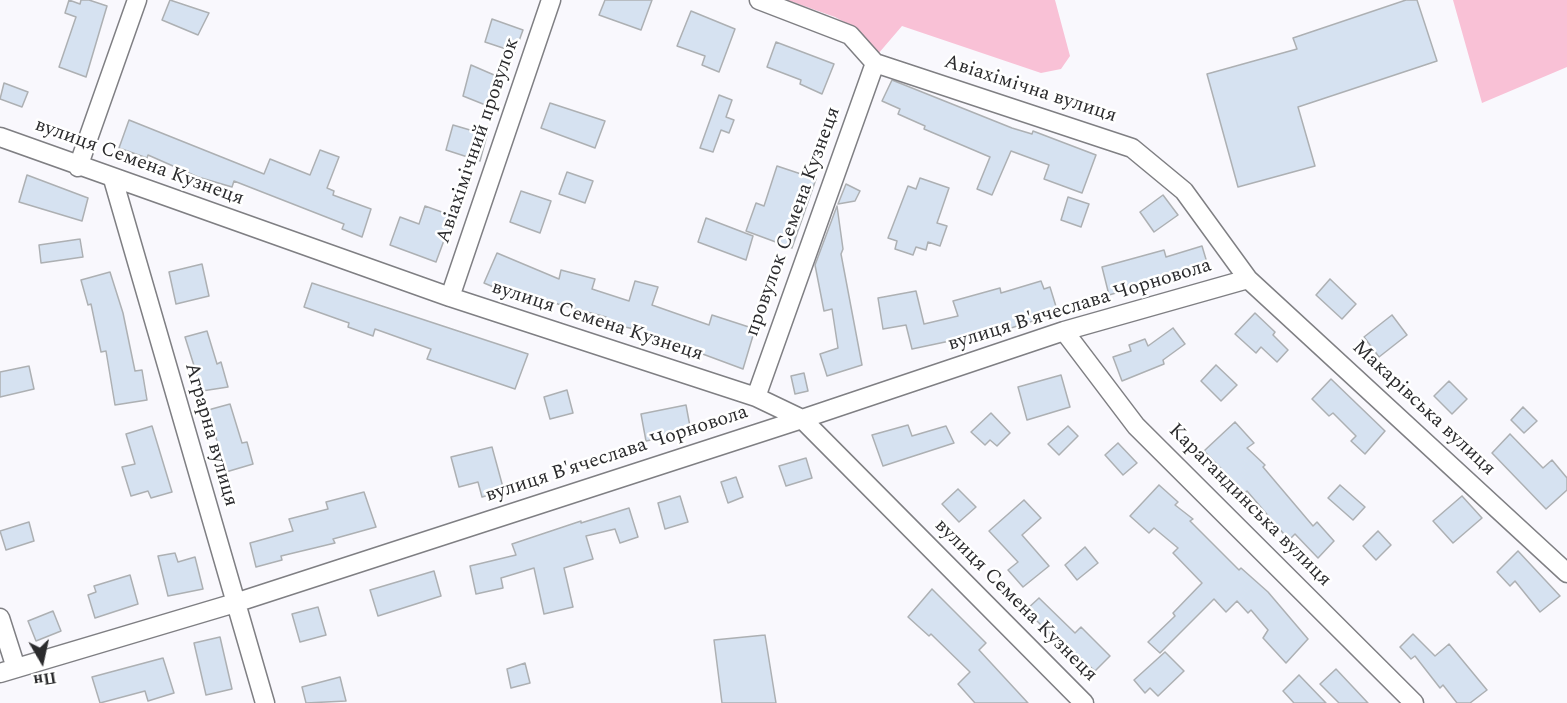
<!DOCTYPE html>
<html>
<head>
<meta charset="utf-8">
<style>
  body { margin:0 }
  #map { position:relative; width:1567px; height:703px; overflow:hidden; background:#f9f8fd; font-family:Spectral,serif }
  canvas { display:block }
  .north { position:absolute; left:12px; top:631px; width:60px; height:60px; -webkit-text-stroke:4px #fff; paint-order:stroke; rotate:171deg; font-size:16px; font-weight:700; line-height:24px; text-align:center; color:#2b2b2d }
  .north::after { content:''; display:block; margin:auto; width:21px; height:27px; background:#2b2b2d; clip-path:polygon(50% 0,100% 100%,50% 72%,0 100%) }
</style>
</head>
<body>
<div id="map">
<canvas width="1567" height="703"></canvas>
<div class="north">Пн</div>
</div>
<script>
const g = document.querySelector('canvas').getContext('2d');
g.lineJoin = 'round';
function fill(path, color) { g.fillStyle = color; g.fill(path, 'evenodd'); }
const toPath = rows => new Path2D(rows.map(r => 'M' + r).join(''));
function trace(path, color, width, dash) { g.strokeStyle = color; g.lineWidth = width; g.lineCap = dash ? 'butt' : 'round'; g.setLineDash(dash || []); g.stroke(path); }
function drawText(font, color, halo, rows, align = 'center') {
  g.font = font + ' Spectral,serif'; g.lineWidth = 5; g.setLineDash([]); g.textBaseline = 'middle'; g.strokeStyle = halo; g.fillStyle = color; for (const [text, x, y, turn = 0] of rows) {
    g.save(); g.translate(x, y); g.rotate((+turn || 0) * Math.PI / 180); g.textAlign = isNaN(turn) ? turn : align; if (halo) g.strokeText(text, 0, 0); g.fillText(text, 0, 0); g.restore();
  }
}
const green = toPath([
  [787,0,1055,0,1070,56,1061,69,1041,73,902,26,878,54,859,30,835,17],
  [1453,0,1567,0,1567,67,1482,103]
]);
const building = toPath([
  [69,0,80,4,81,0,89,0,107,6,86,77,59,67,76,17,65,13,69,0],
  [170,0,209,13,198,35,162,20,170,0],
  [605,0,652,0,641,30,599,15,605,0],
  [1406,0,1417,0,1437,61,1298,107,1315,166,1238,187,1207,74,1297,49,1293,38,1406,0],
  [691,11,735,29,719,72,702,65,705,56,677,46,691,11],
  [492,19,523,30,515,52,485,42,492,19],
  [776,42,834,64,822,94,800,84,801,80,767,67,776,42],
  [471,65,501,78,493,108,463,96,471,65],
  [892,80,1012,128,1032,134,1033,131,1096,155,1082,193,1044,179,1049,165,1011,151,992,195,977,189,990,157,924,129,925,126,898,114,900,109,882,101,892,80],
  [4,83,28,92,22,107,0,99,4,83],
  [719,95,732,100,726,117,734,120,729,133,721,130,713,152,700,148,719,95],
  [550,103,605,121,595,148,541,128,550,103],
  [129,120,264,174,270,159,310,175,320,150,339,157,327,188,334,191,333,195,371,209,362,237,342,229,344,224,234,181,232,187,198,177,148,155,147,158,119,148,129,120],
  [453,125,487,135,480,161,446,150,453,125],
  [777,166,816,179,792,248,746,231,756,203,764,206,777,166],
  [567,172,593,181,585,203,559,194,567,172],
  [27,175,88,198,82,221,19,202,27,175],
  [920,178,949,188,937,223,947,226,940,246,928,242,926,250,916,247,913,255,895,249,897,241,888,238,908,186,916,189,920,178],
  [846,184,860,191,855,201,838,204,846,184],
  [521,191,551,201,540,233,510,222,521,191],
  [1163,195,1178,215,1154,232,1140,212,1163,195],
  [1068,197,1089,204,1081,227,1061,220,1068,197],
  [425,206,453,216,436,262,390,245,400,217,419,224,425,206],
  [837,206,843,249,841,254,862,365,827,376,820,354,838,348,832,309,824,311,815,265,837,206],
  [706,218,753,236,746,260,698,242,706,218],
  [80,239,83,257,41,263,39,245,80,239],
  [1202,246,1208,266,1109,295,1102,267,1164,250,1166,257,1202,246],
  [497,253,559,279,561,270,595,279,592,289,629,301,635,281,658,287,652,305,709,325,712,315,755,329,743,369,638,330,604,322,606,317,532,297,529,302,484,283,497,253],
  [202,264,209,296,176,304,169,272,202,264],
  [110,272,123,313,135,371,142,370,147,400,115,405,106,351,101,352,91,304,88,305,81,280,110,272],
  [1330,279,1356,304,1342,319,1316,295,1330,279],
  [1041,281,1044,289,1050,287,1058,313,1011,328,965,342,964,338,912,349,906,325,883,329,878,298,916,291,924,324,958,316,953,301,1000,288,1001,293,1041,281],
  [312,283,528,354,515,389,427,359,431,349,375,329,373,336,348,327,349,323,304,307,312,283],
  [1255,313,1275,332,1273,335,1288,350,1277,362,1261,347,1256,353,1235,334,1255,313],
  [1392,315,1407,335,1379,357,1364,337,1392,315],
  [1173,328,1185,344,1163,360,1164,364,1122,381,1113,357,1131,351,1129,345,1145,339,1148,346,1173,328],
  [207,331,217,364,221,362,228,387,202,391,185,337,207,331],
  [1216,365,1237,385,1221,401,1201,381,1216,365],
  [29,366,34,389,0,397,0,372,29,366],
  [804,373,808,391,795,394,791,376,804,373],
  [1061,375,1070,407,1027,420,1018,387,1061,375],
  [1331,379,1385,431,1365,454,1351,441,1356,436,1333,413,1329,416,1312,399,1331,379],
  [1449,381,1467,399,1452,414,1434,396,1449,381],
  [567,390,573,413,550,419,544,397,567,390],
  [230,404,242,443,247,442,253,464,226,472,208,410,230,404],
  [686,405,691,432,646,441,641,414,686,405],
  [1523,407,1537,421,1524,433,1511,420,1523,407],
  [991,413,1010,433,997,446,990,440,985,445,971,432,991,413],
  [1235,422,1254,443,1247,448,1265,465,1263,467,1313,526,1317,522,1334,541,1318,558,1295,534,1289,540,1247,491,1245,493,1204,451,1235,422],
  [908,425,912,436,946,426,954,443,883,466,872,435,908,425],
  [152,426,172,492,151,498,148,491,131,496,122,467,135,464,126,434,152,426],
  [1068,426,1078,436,1059,455,1048,444,1068,426],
  [1510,434,1543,468,1552,460,1567,478,1567,490,1546,509,1492,453,1510,434],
  [1118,443,1137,463,1123,475,1105,455,1118,443],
  [492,447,504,491,482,497,478,482,459,487,451,457,492,447],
  [806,458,812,478,786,486,779,466,806,458],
  [736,477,743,497,728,503,721,482,736,477],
  [1159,485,1178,502,1175,505,1193,519,1190,521,1239,570,1241,568,1268,592,1308,639,1286,663,1263,638,1268,630,1251,610,1248,613,1237,601,1226,612,1214,599,1160,653,1148,642,1175,616,1173,613,1202,583,1173,553,1178,548,1154,528,1149,533,1130,516,1159,485],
  [1340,485,1365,507,1353,520,1328,498,1340,485],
  [958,489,976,507,959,522,942,504,958,489],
  [364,492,376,527,333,539,335,543,281,556,282,560,256,567,250,543,293,531,289,519,328,509,326,502,364,492],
  [680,496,688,522,665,529,658,503,680,496],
  [1462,496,1482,518,1453,543,1433,521,1462,496],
  [1024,500,1041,518,1022,535,1049,566,1023,587,1008,570,1018,562,989,531,1024,500],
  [629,508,638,537,620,543,615,529,586,536,593,559,564,568,573,607,544,614,534,568,501,578,503,588,476,594,470,566,516,555,512,544,581,521,581,523,629,508],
  [29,522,34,541,6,550,0,531,29,522],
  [1378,531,1391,545,1376,560,1363,546,1378,531],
  [1085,547,1098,563,1077,580,1065,565,1085,547],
  [1518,551,1560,596,1540,612,1515,581,1510,586,1497,572,1518,551],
  [175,553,178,562,195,557,203,589,168,596,158,556,175,553],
  [434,571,441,596,378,616,370,590,434,571],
  [130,575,138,604,95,618,88,595,96,592,94,586,130,575],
  [932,589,986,643,979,650,1028,703,975,703,958,684,970,672,931,634,929,636,908,617,932,589],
  [1039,598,1075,633,1081,627,1110,656,1095,671,1054,634,1052,636,1026,610,1039,598],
  [318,607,326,635,300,642,292,614,318,607],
  [53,611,61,631,36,641,28,621,53,611],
  [1413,634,1435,656,1449,644,1487,690,1470,703,1457,703,1443,685,1440,688,1415,656,1411,659,1400,647,1413,634],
  [765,635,776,703,722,703,714,640,765,635],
  [220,637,232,689,206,695,194,643,220,637],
  [1165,652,1184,671,1158,696,1150,688,1145,693,1134,680,1165,652],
  [163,658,174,693,148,701,145,691,100,703,92,677,163,658],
  [525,663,530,683,511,688,507,669,525,663],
  [1336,669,1368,703,1339,703,1320,684,1336,669],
  [1299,675,1326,703,1294,703,1283,691,1299,675],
  [340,677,346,701,306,703,302,687,340,677]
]);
const street = toPath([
  [759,0,850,35,875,63,1132,148,1184,191,1248,279,1567,573],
  [0,137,450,297,756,397,802,419,1084,703],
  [78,167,137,0],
  [113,179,265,703],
  [450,297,551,0],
  [1064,331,1136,426,1414,703],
  [756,397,875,63],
  [0,618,16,668],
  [0,673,235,603,802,419,1064,331,1248,279]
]);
const streetNames = [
  ["Авіахімічна вулиця",1030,90,18],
  ["Авіахімічний провулок",479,141,-71],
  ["вулиця Семена Кузнеця",139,163,20],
  ["провулок Семена Кузнеця",794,222,-70],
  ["вулиця В'ячеслава Чорновола",1080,306,-17],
  ["вулиця Семена Кузнеця",597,322,18],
  ["Макарівська вулиця",1423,409,43],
  ["Аграрна вулиця",210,435,74],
  ["вулиця В'ячеслава Чорновола",617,455,-18],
  ["Карагандинська вулиця",1249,506,45],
  ["вулиця Семена Кузнеця",1015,601,45]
];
fill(green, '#f9c1d6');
fill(building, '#d6e2f1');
trace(building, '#adb0b3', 1.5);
trace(street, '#7f7f83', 21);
trace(street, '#fff', 18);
drawText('20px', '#2b2b2d', '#fff', streetNames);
</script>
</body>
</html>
